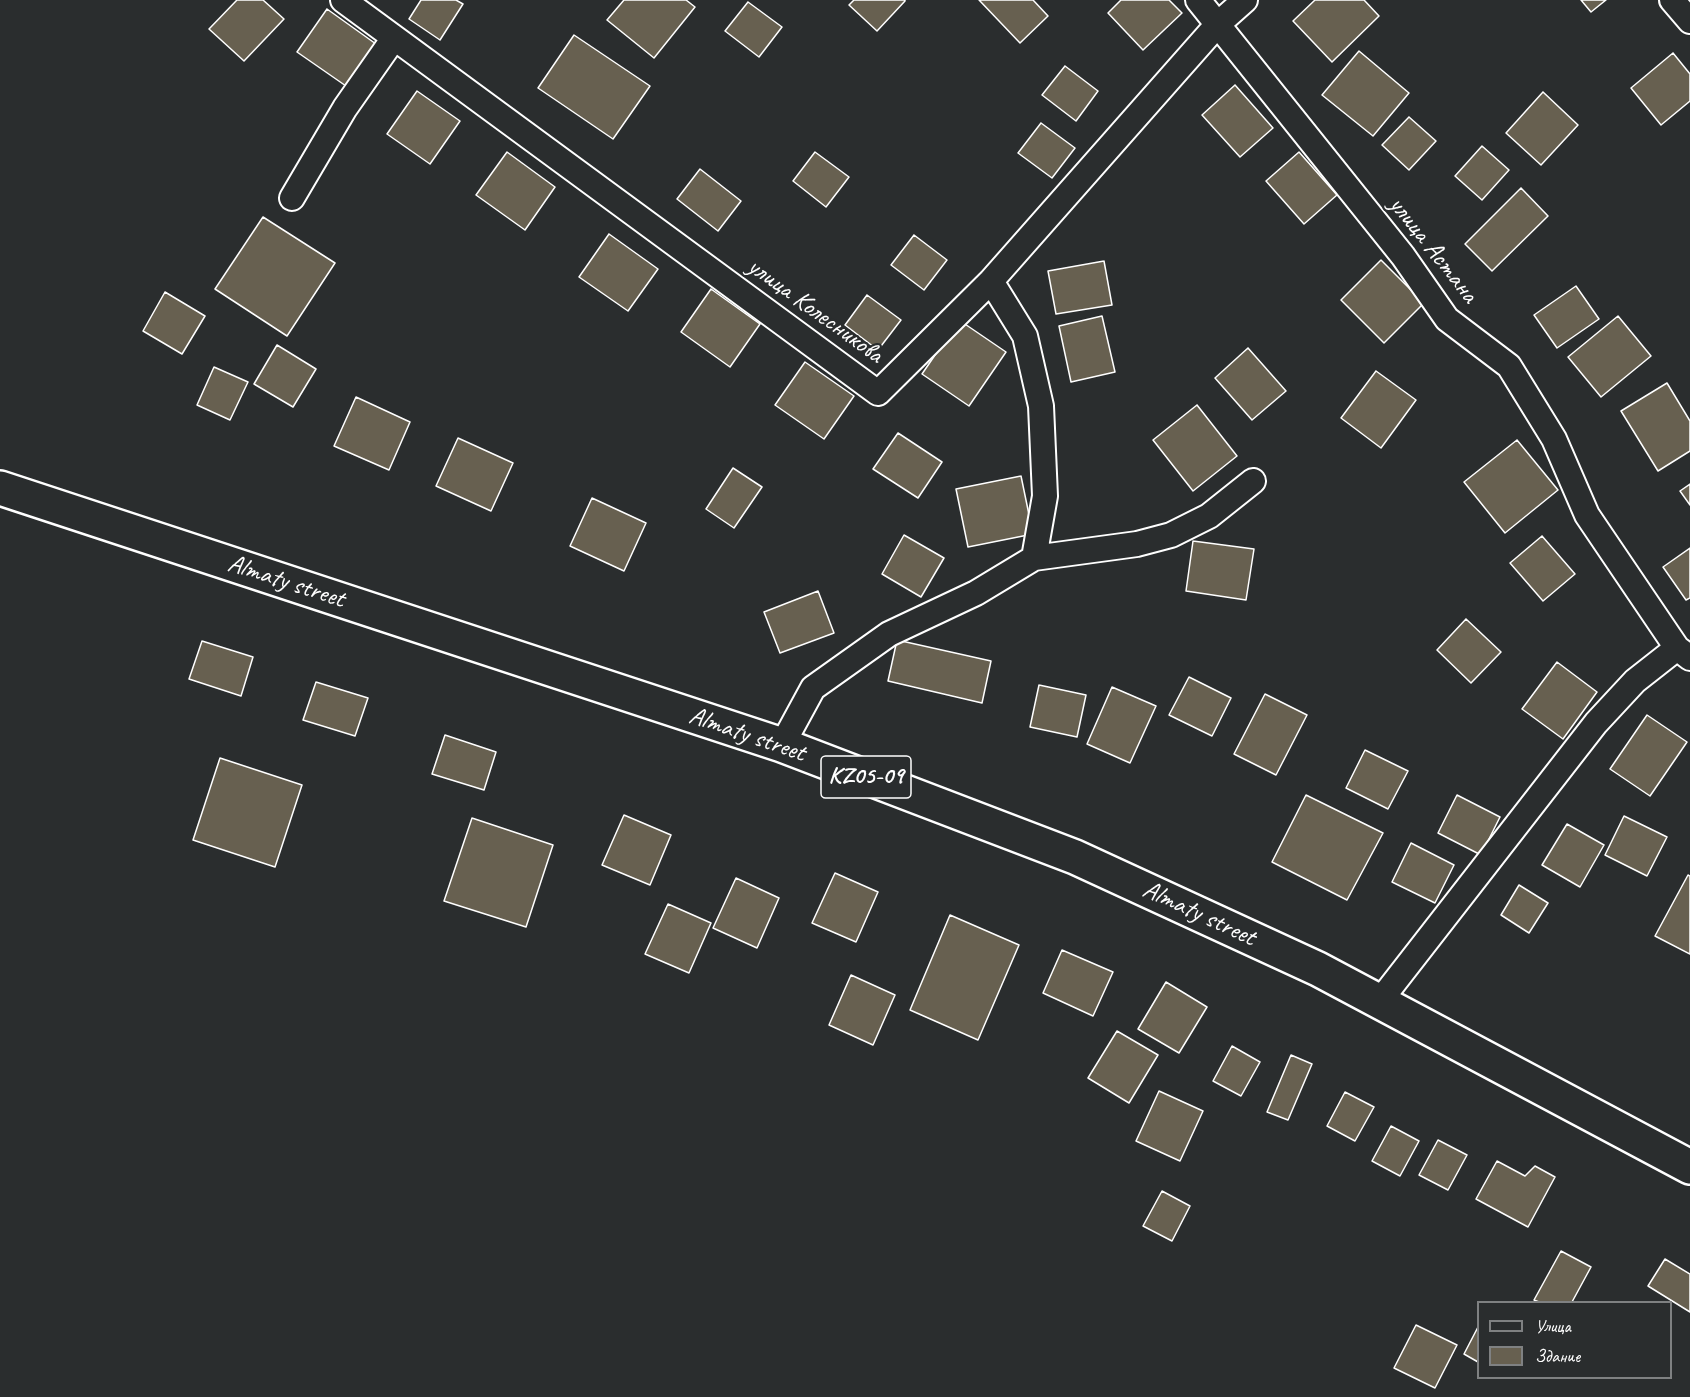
<!DOCTYPE html>
<html>
<head>
<meta charset="utf-8">
<style>
  body { margin:0 }
  #map { position:relative; width:1690px; height:1397px; overflow:hidden; background:#2a2d2e; font-family:Caveat,sans-serif }
  canvas { display:block }
  .legend { position:absolute; left:1477px; top:1301px; width:195px; height:78px; box-sizing:border-box; background:#2a2d2e; border:2px solid #7f8182; margin:0; padding:8px 10px; list-style:none; font-size:18px; color:#fff }
  .legend li { display:flex; align-items:center; gap:12px; height:30px }
  .legend b { width:30px; border:2px solid #7f8182 }
</style>
</head>
<body>
<div id="map">
<canvas width="1690" height="1397"></canvas>
<ul class="legend">
<li><b style="height:8px;background:#2a2d2e"></b>Улица</li>
<li><b style="height:16px;background:#676050"></b>Здание</li>
</ul>
</div>
<script>
const g = document.querySelector('canvas').getContext('2d');
g.lineJoin = 'round';
function fill(path, color) { g.fillStyle = color; g.fill(path, 'evenodd'); }
const toPath = rows => new Path2D(rows.map(r => 'M' + r).join(''));
function trace(path, color, width, dash) { g.strokeStyle = color; g.lineWidth = width; g.lineCap = dash ? 'butt' : 'round'; g.setLineDash(dash || []); g.stroke(path); }
function drawText(font, color, halo, rows, align = 'center') {
  g.font = font + ' Caveat,sans-serif'; g.lineWidth = 4.5; g.setLineDash([]); g.textBaseline = 'middle'; g.strokeStyle = halo; g.fillStyle = color; for (const [text, x, y, turn = 0] of rows) {
    g.save(); g.translate(x, y); g.rotate((+turn || 0) * Math.PI / 180); g.textAlign = isNaN(turn) ? turn : align; if (halo) g.strokeText(text, 0, 0); g.fillText(text, 0, 0); g.restore();
  }
}
const building = toPath([
  [237,0,263,0,284,19,244,61,209,29,237,0],
  [421,0,456,0,463,4,440,40,409,19,421,0],
  [624,0,686,0,695,7,654,58,607,20,624,0],
  [854,0,905,0,905,1,877,31,849,5,854,0],
  [979,0,1033,0,1048,16,1020,43,979,0],
  [1121,0,1169,0,1182,13,1143,50,1108,13,1121,0],
  [1315,0,1364,0,1379,16,1332,62,1293,21,1315,0],
  [1581,0,1606,0,1591,12,1581,0],
  [748,2,782,27,759,57,725,31,748,2],
  [327,9,376,44,346,86,297,52,327,9],
  [574,35,650,86,613,139,538,88,574,35],
  [1359,51,1409,93,1373,136,1322,95,1359,51],
  [1673,53,1690,74,1690,101,1661,125,1631,88,1673,53],
  [1065,66,1098,91,1076,121,1042,95,1065,66],
  [1235,85,1273,128,1240,157,1202,115,1235,85],
  [417,91,460,121,430,164,387,134,417,91],
  [1543,92,1578,125,1541,165,1506,133,1543,92],
  [1409,117,1436,141,1409,170,1382,145,1409,117],
  [1041,123,1075,148,1052,178,1018,153,1041,123],
  [1482,146,1509,170,1482,200,1455,176,1482,146],
  [507,152,555,187,525,230,476,195,507,152],
  [815,152,849,177,826,207,793,181,815,152],
  [1299,152,1337,195,1304,224,1266,181,1299,152],
  [700,169,741,201,718,231,677,199,700,169],
  [1521,188,1548,216,1492,271,1465,244,1521,188],
  [263,217,335,263,287,336,215,289,263,217],
  [609,234,658,269,628,311,579,277,609,234],
  [914,235,947,260,924,290,891,265,914,235],
  [1381,260,1424,303,1384,343,1341,300,1381,260],
  [1104,261,1112,305,1056,314,1048,271,1104,261],
  [1576,286,1599,319,1557,348,1534,315,1576,286],
  [711,289,760,324,730,367,681,332,711,289],
  [165,292,205,316,182,354,143,331,165,292],
  [867,295,901,320,878,350,845,325,867,295],
  [1102,316,1115,372,1071,382,1059,326,1102,316],
  [1618,316,1651,356,1601,397,1568,357,1618,316],
  [959,320,1006,352,969,406,922,374,959,320],
  [277,345,316,369,293,407,254,384,277,345],
  [1248,348,1286,391,1252,420,1215,378,1248,348],
  [805,362,854,396,824,439,775,405,805,362],
  [214,367,248,382,230,420,197,405,214,367],
  [1376,371,1416,400,1381,448,1341,418,1376,371],
  [1667,383,1690,421,1690,451,1658,471,1621,411,1667,383],
  [356,397,410,422,389,470,334,446,356,397],
  [1197,405,1237,456,1193,491,1153,440,1197,405],
  [898,433,942,462,918,498,873,469,898,433],
  [458,438,513,463,491,511,436,486,458,438],
  [1517,440,1558,490,1505,533,1464,482,1517,440],
  [733,468,762,487,734,528,706,509,733,468],
  [1021,476,1033,534,968,547,956,489,1021,476],
  [1690,484,1690,505,1680,491,1690,484],
  [592,498,646,523,624,571,570,546,592,498],
  [904,535,944,558,921,597,882,574,904,535],
  [1542,536,1575,574,1543,601,1510,563,1542,536],
  [1193,541,1254,549,1246,600,1186,591,1193,541],
  [1690,548,1690,598,1686,600,1663,567,1690,548],
  [818,591,834,633,780,653,764,612,818,591],
  [1466,619,1501,652,1471,683,1437,650,1466,619],
  [897,640,991,661,982,703,888,681,897,640],
  [202,641,253,657,241,696,189,679,202,641],
  [1557,662,1597,692,1563,739,1522,709,1557,662],
  [1189,677,1231,698,1212,736,1169,715,1189,677],
  [316,682,368,698,355,736,303,720,316,682],
  [1039,685,1086,695,1077,737,1030,727,1039,685],
  [1112,687,1156,706,1130,763,1087,744,1112,687],
  [1265,694,1307,715,1276,775,1234,754,1265,694],
  [1647,715,1687,742,1650,796,1610,769,1647,715],
  [445,735,496,752,484,790,432,774,445,735],
  [1365,750,1408,771,1388,809,1346,788,1365,750],
  [220,758,302,785,275,867,193,840,220,758],
  [1306,795,1383,833,1347,900,1272,862,1306,795],
  [1457,795,1500,817,1481,855,1438,833,1457,795],
  [624,815,671,835,650,885,602,865,624,815],
  [1624,816,1667,837,1647,876,1605,855,1624,816],
  [472,818,553,845,526,927,444,901,472,818],
  [1567,824,1604,845,1580,887,1542,865,1567,824],
  [1411,843,1454,865,1435,903,1392,882,1411,843],
  [835,873,878,892,856,942,812,923,835,873],
  [1688,875,1690,876,1690,954,1655,936,1688,875],
  [736,878,779,898,757,948,713,928,736,878],
  [1519,885,1548,903,1529,933,1501,915,1519,885],
  [668,904,711,923,689,973,645,954,668,904],
  [950,915,1019,945,978,1040,910,1010,950,915],
  [1062,950,1113,972,1093,1016,1043,993,1062,950],
  [851,975,895,995,873,1045,829,1025,851,975],
  [1166,982,1207,1007,1179,1053,1138,1029,1166,982],
  [1117,1031,1158,1055,1129,1103,1088,1078,1117,1031],
  [1232,1046,1260,1062,1241,1096,1213,1081,1232,1046],
  [1291,1055,1312,1064,1288,1120,1267,1112,1291,1055],
  [1159,1091,1203,1111,1180,1161,1136,1141,1159,1091],
  [1345,1092,1374,1107,1355,1141,1327,1126,1345,1092],
  [1391,1126,1419,1141,1400,1176,1372,1161,1391,1126],
  [1438,1140,1467,1155,1448,1190,1419,1175,1438,1140],
  [1497,1161,1525,1176,1535,1166,1555,1177,1528,1227,1476,1199,1497,1161],
  [1162,1191,1190,1206,1172,1241,1143,1226,1162,1191],
  [1561,1251,1591,1267,1572,1302,1539,1302,1534,1300,1561,1251],
  [1665,1259,1690,1274,1690,1312,1648,1286,1665,1259],
  [1416,1325,1457,1345,1435,1388,1394,1368,1416,1325],
  [1478,1327,1478,1362,1464,1354,1478,1327]
]);
const street = toPath([
  [343,0,878,393,991,281,1218,24,1245,0],
  [1198,0,1403,256,1447,319,1509,366,1554,439,1587,515,1677,648,1690,658],
  [1672,0,1690,21],
  [292,198,345,108,394,38],
  [1034,558,1137,544,1171,535,1209,516,1253,481],
  [782,745,813,688,889,634,976,593,1034,558,1045,496,1041,406,1025,336,991,281],
  [1379,1002,1596,723,1635,681,1677,648]
]);
const primary = toPath([
  [0,488,782,745,1075,857,1318,969,1690,1167]
]);
const shields = [
  [866,777,90]
];
const shieldNames = [
  ["KZ05-09",866,777]
];
const streetNames = [
  ["улица Астана",1433,250,52],
  ["улица Колесникова",815,311,36],
  ["Almaty street",286,582,18],
  ["Almaty street",747,735,19],
  ["Almaty street",1199,914,25]
];
fill(building, '#676050');
trace(building, '#fff', 1.5);
trace(street, '#fff', 28);
trace(primary, '#fff', 38);
trace(street, '#2a2d2e', 24);
trace(primary, '#2a2d2e', 33);
for (const [x, y, w] of shields) { const box = new Path2D(); box.roundRect(x - w / 2, y - 21, w, 42, 4.5); g.fillStyle = '#2a2d2e'; g.fill(box); trace(box, '#fff', 1.5); }
drawText('bold 24px', '#fff', null, shieldNames);
drawText('26px', '#fff', '#2a2d2e', streetNames);
</script>
</body>
</html>
